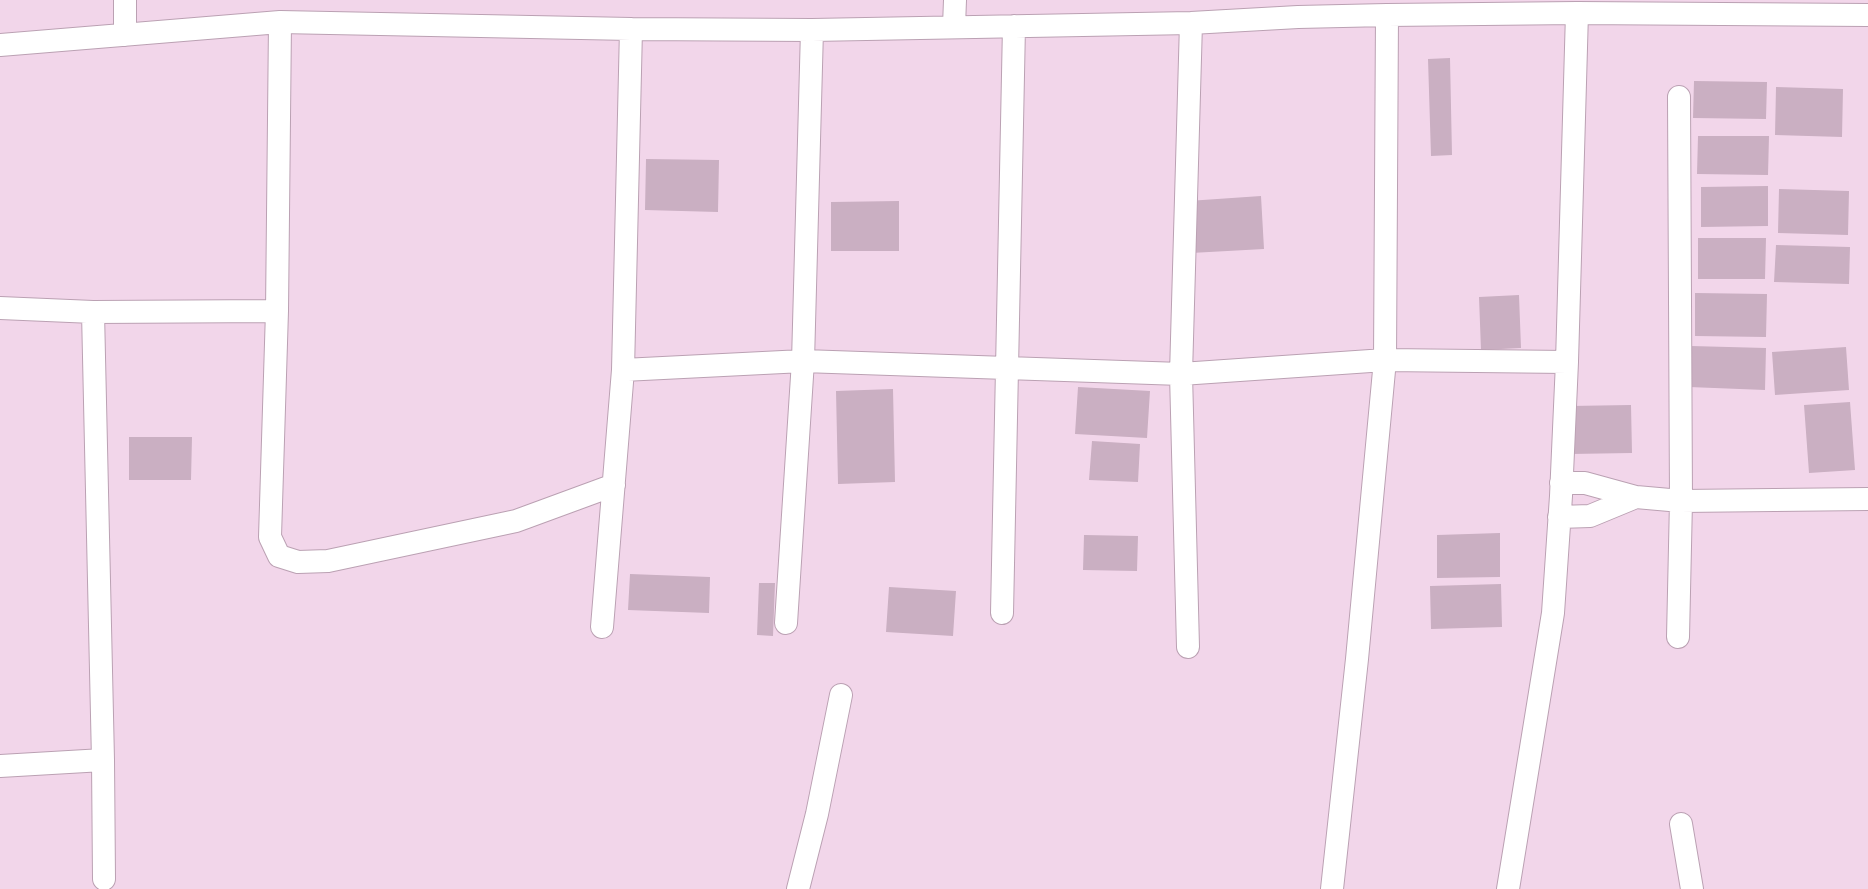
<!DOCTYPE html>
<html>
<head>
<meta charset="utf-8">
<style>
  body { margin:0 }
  canvas { display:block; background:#f2d6ea }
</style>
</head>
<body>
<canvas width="1868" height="889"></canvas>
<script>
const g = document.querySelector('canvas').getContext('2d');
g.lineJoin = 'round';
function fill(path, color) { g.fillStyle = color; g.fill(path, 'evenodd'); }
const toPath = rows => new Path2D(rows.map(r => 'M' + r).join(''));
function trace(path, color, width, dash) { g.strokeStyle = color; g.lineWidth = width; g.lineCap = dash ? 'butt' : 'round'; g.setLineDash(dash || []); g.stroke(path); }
const building = toPath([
  [1450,58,1452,155,1431,156,1428,59],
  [1694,81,1767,82,1766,119,1693,118],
  [1776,87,1843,89,1842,137,1775,135],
  [1698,136,1769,136,1768,175,1697,174],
  [646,159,719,160,718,212,645,210],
  [1768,186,1768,226,1701,227,1701,187],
  [1779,189,1849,191,1848,235,1778,233],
  [1261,196,1264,249,1191,253,1188,201],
  [899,201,899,251,831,251,831,202],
  [1698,238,1766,238,1765,279,1698,279],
  [1776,245,1850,247,1849,284,1774,282],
  [1695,293,1767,294,1766,337,1695,336],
  [1519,295,1521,348,1481,350,1479,297],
  [1691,346,1766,348,1765,390,1689,387],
  [1846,347,1849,390,1775,395,1772,352],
  [1078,387,1150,391,1147,438,1075,434],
  [893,389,895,482,838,484,836,391],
  [1850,402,1855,470,1809,473,1804,405],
  [1631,405,1632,453,1570,454,1569,406],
  [129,437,192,437,191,480,129,480],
  [1092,441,1140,444,1138,482,1089,480],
  [1500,533,1500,577,1437,578,1437,535],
  [1084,535,1138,536,1137,571,1083,570],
  [630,574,710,577,709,613,628,610],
  [759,583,775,583,773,636,757,635],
  [1501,584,1502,627,1431,629,1430,586],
  [889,587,956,591,953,636,886,632]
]);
const minor = toPath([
  [280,22,277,311,270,537,279,556,298,562,328,561,516,521,614,485],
  [954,26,955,0],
  [125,35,125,0],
  [0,45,280,22,631,29,812,30,1191,23,1298,17,1387,15,1577,13,1868,15],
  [0,308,93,312,277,311],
  [93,312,103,760,104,879],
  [623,370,803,361,1181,374,1385,360,1567,362],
  [1561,483,1585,483,1636,497,1681,501,1868,499],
  [1559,517,1590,516,1636,497],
  [1002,613,1014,26],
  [786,623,803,361,812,30],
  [602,627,623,370,631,29],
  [1678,637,1681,501,1679,97],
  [1188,647,1181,374,1191,23],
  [0,766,103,760],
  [1681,824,1692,889],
  [798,889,817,814,841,695],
  [1332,889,1357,659,1385,360,1387,15],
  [1508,889,1553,613,1561,496,1567,362,1577,13]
]);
fill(building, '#caafc2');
trace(minor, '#bba1b3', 24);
trace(minor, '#fff', 22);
</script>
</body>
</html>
